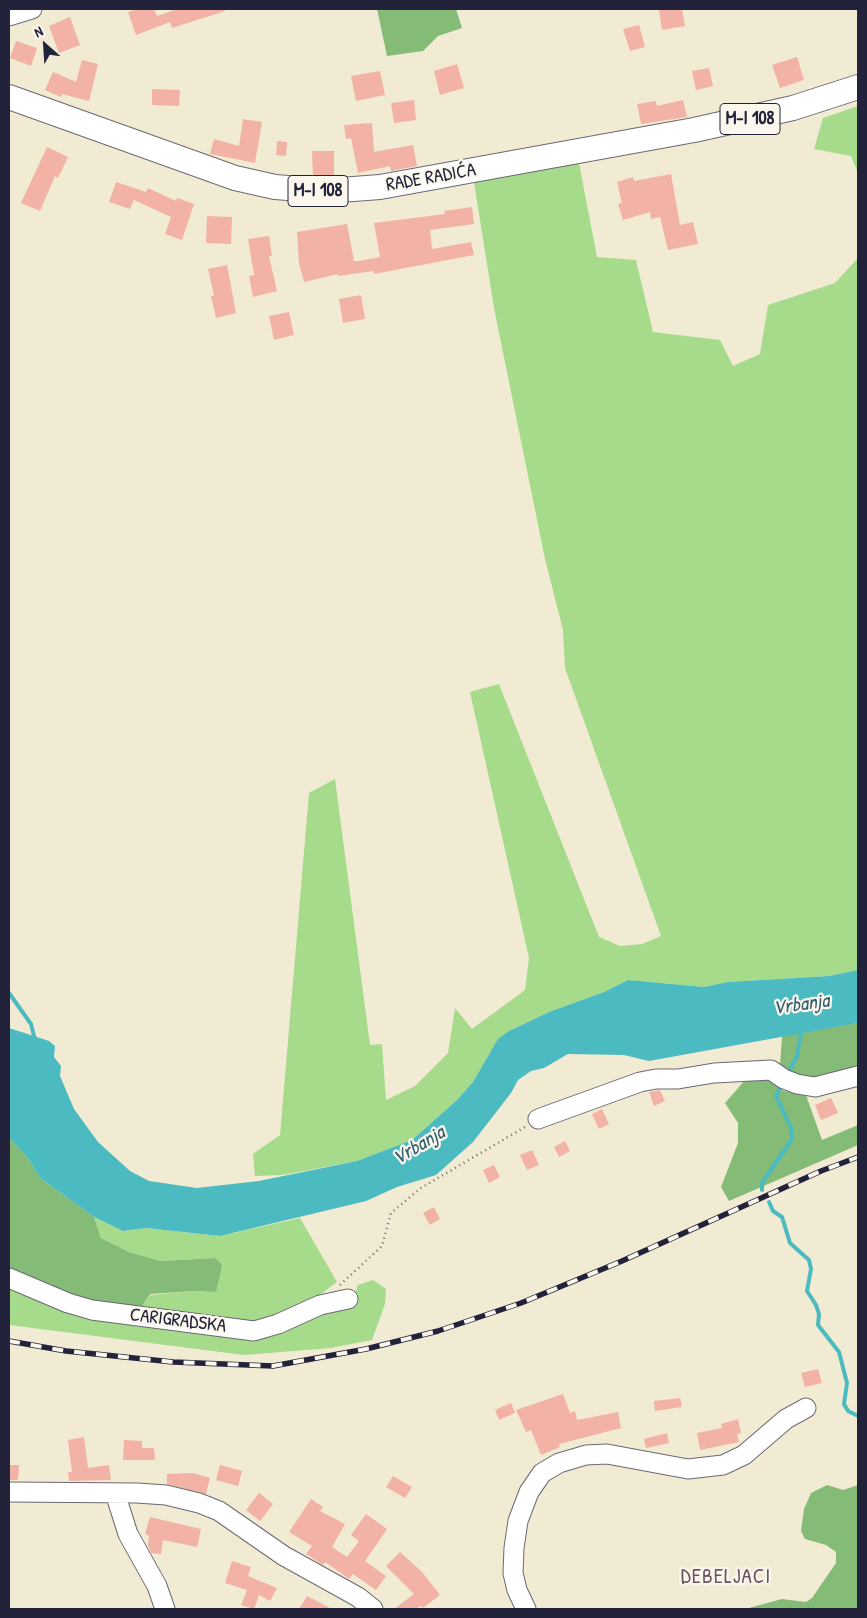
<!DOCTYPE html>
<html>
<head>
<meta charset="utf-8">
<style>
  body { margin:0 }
  #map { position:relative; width:867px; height:1618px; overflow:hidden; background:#f2ebd4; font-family:"Patrick Hand",sans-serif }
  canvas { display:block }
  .frame { position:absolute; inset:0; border:10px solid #22223b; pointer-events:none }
  .north { position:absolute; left:20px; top:20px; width:50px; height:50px; -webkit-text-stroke:4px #fbf7ec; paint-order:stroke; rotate:334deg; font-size:14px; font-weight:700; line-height:20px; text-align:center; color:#22223b }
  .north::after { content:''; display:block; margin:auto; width:18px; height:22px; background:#22223b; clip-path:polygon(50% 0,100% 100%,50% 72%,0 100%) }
</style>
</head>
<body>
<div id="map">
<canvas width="867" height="1618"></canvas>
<div class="frame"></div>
<div class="north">N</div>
</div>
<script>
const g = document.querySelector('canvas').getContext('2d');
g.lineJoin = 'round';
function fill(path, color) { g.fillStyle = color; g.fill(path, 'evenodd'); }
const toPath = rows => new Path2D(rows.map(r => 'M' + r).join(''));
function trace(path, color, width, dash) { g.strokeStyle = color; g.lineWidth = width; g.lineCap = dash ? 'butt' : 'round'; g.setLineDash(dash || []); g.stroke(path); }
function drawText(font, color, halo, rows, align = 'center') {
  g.font = font + ' "Patrick Hand",sans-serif'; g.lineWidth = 4.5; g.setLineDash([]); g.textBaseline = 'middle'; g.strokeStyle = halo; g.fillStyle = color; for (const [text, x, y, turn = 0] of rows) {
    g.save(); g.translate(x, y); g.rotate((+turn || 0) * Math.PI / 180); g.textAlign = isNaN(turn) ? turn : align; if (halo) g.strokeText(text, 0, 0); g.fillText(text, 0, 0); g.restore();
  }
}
const green = toPath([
  [858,106,858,173,851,156,814,149,823,118],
  [579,163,597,257,636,260,653,332,720,340,733,366,760,354,768,305,835,283,858,258,858,970,829,976,728,982,704,987,628,980,604,992,549,1012,509,1031,498,1040,473,1082,457,1100,412,1140,357,1161,283,1175,255,1176,253,1154,280,1135,309,793,335,779,370,1045,382,1044,386,1100,415,1086,448,1053,455,1008,472,1029,525,990,529,958,470,692,499,684,599,937,620,946,642,944,661,936,565,668,563,630,545,559,494,308,473,176],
  [94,1217,123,1231,146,1228,220,1236,300,1218,337,1282,312,1301,266,1319,247,1322,141,1308,150,1295,194,1291,216,1292,215,1258,161,1261,129,1252,101,1238],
  [373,1280,386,1289,385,1304,372,1340,331,1348,244,1355,9,1325,9,1287,67,1312,231,1337,352,1302,358,1285]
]);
const forest = toPath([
  [377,9,456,9,462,28,438,36,423,51,387,56],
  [858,1023,858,1068,813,1077,795,1075,780,1066,782,1036],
  [764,1078,784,1091,806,1095,822,1140,858,1125,858,1145,729,1201,721,1187,738,1143,738,1123,725,1103,746,1079],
  [9,1137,27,1157,40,1178,94,1217,101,1238,129,1252,161,1261,215,1258,222,1265,216,1292,194,1291,150,1294,141,1308,89,1303,9,1271],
  [827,1485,843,1490,858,1485,858,1609,745,1609,782,1599,806,1602,812,1598,836,1563,836,1552,826,1545,805,1539,801,1531,804,1509,811,1493]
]);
const water = toPath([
  [858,970,858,1023,649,1061,624,1055,568,1054,544,1068,531,1071,518,1080,511,1093,473,1142,436,1175,397,1187,366,1201,220,1236,146,1228,123,1231,94,1217,40,1178,27,1157,9,1137,9,1028,49,1041,55,1046,54,1057,61,1066,60,1076,74,1109,98,1142,130,1171,149,1181,197,1188,259,1181,357,1161,412,1140,457,1100,473,1082,498,1039,509,1031,549,1012,604,992,628,980,704,987,728,982,829,976]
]);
const stream = toPath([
  [9,993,31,1024,35,1040],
  [787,1075,797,1056,802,1027],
  [762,1190,762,1183,792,1139,791,1128,776,1096,782,1083],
  [769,1202,773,1211,782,1217,790,1243,809,1260,811,1269,807,1291,816,1305,819,1314,818,1325,839,1352,847,1383,844,1404,848,1411,858,1416]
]);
const building = toPath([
  [138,9,154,9,157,16,177,9,224,9,225,11,172,28,170,22,136,35,128,12],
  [666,9,682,9,685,26,662,30,659,10],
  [70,17,80,45,59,53,49,26],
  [639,25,645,47,630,51,623,29],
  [16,41,37,48,31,66,10,58],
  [797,57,804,80,780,88,772,65],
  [82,60,98,64,89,101,62,94,61,97,45,90,53,72,76,82],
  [457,64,464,88,440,95,434,71],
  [709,68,713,86,696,90,692,71],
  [380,71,385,95,356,101,351,76],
  [152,89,180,90,179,106,152,105],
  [414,100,416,120,394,123,391,103],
  [683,100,687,117,641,124,637,104,656,101,657,106],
  [243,119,262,122,255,163,210,154,214,139,239,146],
  [372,123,374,152,413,145,417,166,391,171,390,166,358,173,351,138,346,139,344,125],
  [277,141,287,142,286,156,276,155],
  [47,147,68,157,58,178,55,176,40,211,21,203],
  [312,151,334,151,334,175,313,176],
  [671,174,680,225,693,222,698,244,668,250,660,217,651,219,650,212,623,220,618,204,622,203,617,182,633,177,634,181],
  [116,182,146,192,148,188,176,201,177,198,194,204,182,240,165,234,171,217,134,200,130,209,109,202],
  [472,207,474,224,430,230,432,249,471,242,474,255,374,274,373,271,338,276,338,274,304,282,299,263,297,232,347,224,354,261,359,261,380,257,374,223,445,214,444,211],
  [207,216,232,217,231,244,206,243],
  [269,236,272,256,269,256,277,291,253,297,249,276,254,275,248,239],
  [227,265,236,313,216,318,211,296,214,296,208,269],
  [361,295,365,319,343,323,339,299],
  [289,312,294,335,274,340,269,316],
  [660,1090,665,1101,654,1106,649,1092],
  [831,1098,838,1113,821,1120,815,1105],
  [602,1109,609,1124,599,1129,592,1114],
  [565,1141,570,1151,559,1157,554,1147],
  [532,1150,539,1165,527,1170,520,1155],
  [494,1165,500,1177,489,1183,483,1170],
  [434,1207,440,1219,430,1225,423,1213],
  [818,1369,822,1383,805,1387,801,1373],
  [563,1394,570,1413,575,1411,577,1420,618,1412,621,1428,559,1444,560,1447,541,1455,531,1430,526,1432,516,1410],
  [680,1398,682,1407,655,1411,654,1401],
  [511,1403,515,1413,499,1420,495,1410],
  [738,1419,741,1433,737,1434,739,1442,700,1450,697,1433,722,1428,721,1424],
  [667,1433,669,1443,646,1448,644,1439],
  [84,1437,88,1468,109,1465,111,1480,69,1481,68,1472,72,1472,68,1440],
  [124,1440,142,1441,142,1448,154,1448,155,1460,123,1460],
  [9,1465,19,1465,18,1480,9,1480],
  [220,1465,242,1471,238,1486,216,1480],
  [193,1473,210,1478,206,1494,167,1484,167,1474],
  [393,1476,412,1487,405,1498,386,1487],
  [259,1493,273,1504,260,1521,246,1510],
  [311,1499,323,1507,320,1511,345,1524,332,1547,347,1557,359,1541,351,1535,366,1514,387,1529,365,1561,386,1576,376,1590,353,1574,349,1579,325,1562,323,1565,306,1554,312,1546,289,1532],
  [150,1517,201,1529,197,1547,163,1540,161,1554,151,1553,148,1546,149,1536,145,1534],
  [400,1552,422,1572,440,1595,423,1608,421,1606,416,1609,394,1609,414,1594,386,1566],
  [232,1561,251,1567,248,1576,277,1588,270,1601,259,1595,254,1609,241,1605,247,1590,225,1583],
  [307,1596,332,1609,299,1609]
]);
const path = toPath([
  [340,1285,382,1246,391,1213,421,1188,525,1127]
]);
const minor = toPath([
  [9,16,32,9],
  [538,1119,640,1082,656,1079,678,1079,714,1073,771,1070,784,1079,797,1084,815,1087,858,1076],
  [9,1278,68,1303,92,1310,254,1331,278,1324,320,1305,348,1299],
  [9,1492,137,1493,166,1495,199,1503,219,1511,284,1556,358,1597,373,1609],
  [115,1493,128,1534,157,1586,165,1609],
  [526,1609,517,1590,513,1573,514,1548,518,1521,529,1492,542,1473,559,1463,586,1455,607,1454,688,1469,723,1465,744,1455,786,1419,806,1408]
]);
const major = toPath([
  [9,97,235,178,275,187,327,191,380,187,694,130,793,108,858,87]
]);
const rail = toPath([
  [9,1341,66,1351,173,1362,273,1366,366,1349,438,1331,521,1303,622,1261,821,1171,858,1157]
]);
const shields = [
  [750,119,60],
  [318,191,60]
];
const shieldNames = [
  ["M-I 108",750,119],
  ["M-I 108",318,191]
];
const streetNames = [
  ["RADE RADIĆA",431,178,-10],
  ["CARIGRADSKA",178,1321,7]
];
const waterNames = [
  ["Vrbanja",801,1005,-8],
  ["Vrbanja",419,1146,-31]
];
const quarterNames = [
  ["DEBELJACI",726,1577]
];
fill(green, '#a5db8b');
fill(forest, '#84bb77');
fill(water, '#4bbac1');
trace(stream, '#4bbac1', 4);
fill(building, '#f2b2a5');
trace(minor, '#6b6871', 21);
trace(major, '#6b6871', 26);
trace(path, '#6b6871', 2.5, [1, 4]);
trace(minor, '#fff', 19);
trace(major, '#fff', 24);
trace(rail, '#22223b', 5.5);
trace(rail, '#fbf7ec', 4, [11]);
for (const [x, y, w] of shields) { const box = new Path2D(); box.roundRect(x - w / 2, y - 15.5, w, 31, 4); g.fillStyle = '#fbf7ec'; g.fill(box); trace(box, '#22223b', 1); }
drawText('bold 18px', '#22223b', null, shieldNames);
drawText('19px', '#22223b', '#fbf7ec', streetNames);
drawText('italic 20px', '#325f71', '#fbf7ec', waterNames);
g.letterSpacing = '1px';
drawText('21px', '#6b5460', '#fbf7ec', quarterNames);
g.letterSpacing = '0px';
</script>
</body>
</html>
